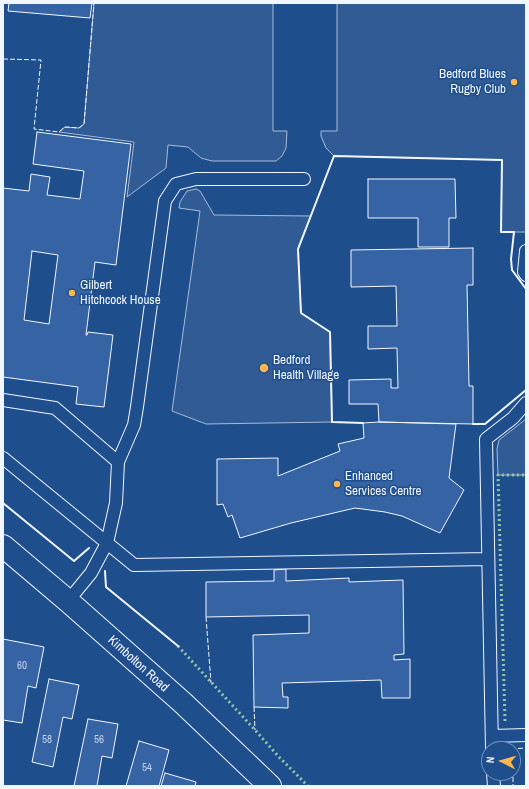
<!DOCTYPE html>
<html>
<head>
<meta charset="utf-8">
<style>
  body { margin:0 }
  #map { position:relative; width:529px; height:789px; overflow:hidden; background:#1f4e8c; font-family:"Archivo Narrow",sans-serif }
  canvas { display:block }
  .frame { position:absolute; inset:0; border:4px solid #f2f6ff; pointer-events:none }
  .north { position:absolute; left:481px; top:741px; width:40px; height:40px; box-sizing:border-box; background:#1f4e8c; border:1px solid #7391ba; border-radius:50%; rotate:276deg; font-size:11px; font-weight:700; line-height:16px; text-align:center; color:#f2f6ff }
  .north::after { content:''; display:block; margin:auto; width:14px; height:18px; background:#ffb74d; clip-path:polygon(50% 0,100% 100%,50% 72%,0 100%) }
</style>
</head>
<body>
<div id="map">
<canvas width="529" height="789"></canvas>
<div class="frame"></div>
<div class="north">N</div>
</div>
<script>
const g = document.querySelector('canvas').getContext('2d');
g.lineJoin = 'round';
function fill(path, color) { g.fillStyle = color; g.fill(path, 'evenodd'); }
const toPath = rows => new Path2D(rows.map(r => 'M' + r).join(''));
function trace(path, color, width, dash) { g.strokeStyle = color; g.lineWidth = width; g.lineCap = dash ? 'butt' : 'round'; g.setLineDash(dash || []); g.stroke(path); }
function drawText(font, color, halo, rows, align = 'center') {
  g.font = font + ' "Archivo Narrow",sans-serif'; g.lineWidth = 3; g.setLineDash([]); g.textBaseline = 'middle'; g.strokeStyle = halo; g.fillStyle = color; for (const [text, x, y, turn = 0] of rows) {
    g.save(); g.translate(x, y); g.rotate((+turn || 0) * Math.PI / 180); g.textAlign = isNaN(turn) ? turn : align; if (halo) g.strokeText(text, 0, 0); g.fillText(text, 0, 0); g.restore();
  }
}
const green = toPath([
  [94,3,273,3,273,131,287,131,286,148,282,156,276,161,212,161,201,158,188,147,168,145,166,168,127,197,134,142,59,132,65,127,79,128,84,124,94,3],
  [337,3,526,3,526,232,501,232,502,160,334,156,326,148,321,136,321,131,337,131,337,3],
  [196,189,200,191,214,215,311,216,298,250,301,313,330,332,332,422,206,424,172,411,200,211,179,208,180,202,187,191,196,189],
  [526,419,526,475,498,475,497,449,499,440,526,419]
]);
const building = toPath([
  [9,3,92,3,90,18,8,11,9,3],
  [37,132,131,144,116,265,95,262,86,335,87,335,88,332,113,335,104,407,76,404,78,387,3,377,3,188,29,191,31,174,50,177,47,195,80,199,84,171,33,164,37,132],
  [32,251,58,255,49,324,24,320,32,251],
  [368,179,455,179,456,218,449,218,449,247,418,247,418,218,368,218,368,179],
  [473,248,473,285,467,285,469,386,473,386,473,424,379,422,378,404,349,404,349,380,391,379,391,388,398,388,397,348,368,349,368,326,397,326,396,286,351,287,351,250,473,248],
  [379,422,456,424,449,478,464,490,440,533,402,516,385,512,355,508,291,523,240,538,232,515,228,517,223,504,217,505,217,459,278,458,278,476,340,451,338,444,364,438,363,423,379,422],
  [286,569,286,581,349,578,349,582,403,580,404,654,394,655,394,660,410,659,410,698,382,698,381,680,282,683,283,697,288,697,288,708,254,707,253,635,309,633,309,615,206,617,206,582,274,581,274,570,286,569],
  [3,639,44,647,36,688,28,686,22,723,3,720,3,639],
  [49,679,79,685,72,719,63,717,53,767,32,762,49,679],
  [88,719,118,724,112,758,102,756,97,786,74,786,88,719],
  [139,741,169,750,159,786,126,786,139,741],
  [165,773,196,782,195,786,161,786,165,773]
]);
const service = toPath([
  [526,251,524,272,526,275],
  [3,400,55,408,118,462,116,503,107,543,91,573,68,601],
  [3,458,134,565,488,559],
  [118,462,134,425,137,407,165,201,176,184,196,179,304,179],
  [492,736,526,735],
  [492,749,486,439,513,418,526,403],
  [493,773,494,786]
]);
const secondary = toPath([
  [3,546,68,601,183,703,270,786]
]);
const hedge = toPath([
  [178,646,255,730,279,757,308,786],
  [505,721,498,475,526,475]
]);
const fence = toPath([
  [3,59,41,60,34,129,59,132,65,127,79,128,84,124,94,3],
  [206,617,211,683],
  [254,707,255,730],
  [511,749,526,748],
  [513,770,513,786]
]);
const wall = toPath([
  [363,423,332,422,330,332,301,313,298,249,334,156,502,160,501,232,514,232,511,259,512,270,526,289],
  [473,424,485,424,526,390],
  [3,503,74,561,89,548],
  [105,571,106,587,178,646]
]);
const markers = [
  [514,82,4,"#ffb74d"],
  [72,293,4,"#ffb74d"],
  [264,368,5,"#ffb74d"],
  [337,484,4,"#ffb74d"]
];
const numberNames = [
  ["60",22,666],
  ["58",47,740],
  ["56",99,740],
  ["54",147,768]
];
const poiNames = [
  ["Bedford Blues",506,75,"right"],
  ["Rugby Club",506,90,"right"],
  ["Gilbert",80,286],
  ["Hitchcock House",80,301],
  ["Bedford",273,361],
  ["Health Village",273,376],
  ["Enhanced",345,477],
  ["Services Centre",345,492]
];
const streetNames = [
  ["Kimbolton Road",138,664,42]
];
fill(green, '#305b95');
trace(green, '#a8bbd7', 1);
fill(building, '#3563a3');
trace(building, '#f2f6ff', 1);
trace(service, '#f2f6ff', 14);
trace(secondary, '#f2f6ff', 24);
trace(service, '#1f4e8c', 12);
trace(secondary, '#1f4e8c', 22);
trace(hedge, '#97c8a6', 3, [2, 3]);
trace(fence, '#f2f6ff', 1, [5, 2]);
trace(wall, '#f2f6ff', 2);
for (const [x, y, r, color] of markers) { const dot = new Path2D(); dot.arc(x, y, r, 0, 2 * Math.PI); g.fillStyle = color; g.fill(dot); trace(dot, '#1f4e8c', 1.5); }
drawText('11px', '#c3d1e8', null, numberNames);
drawText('13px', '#f2f6ff', '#1f4e8c', poiNames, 'left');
drawText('13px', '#f2f6ff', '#1f4e8c', streetNames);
</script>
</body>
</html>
